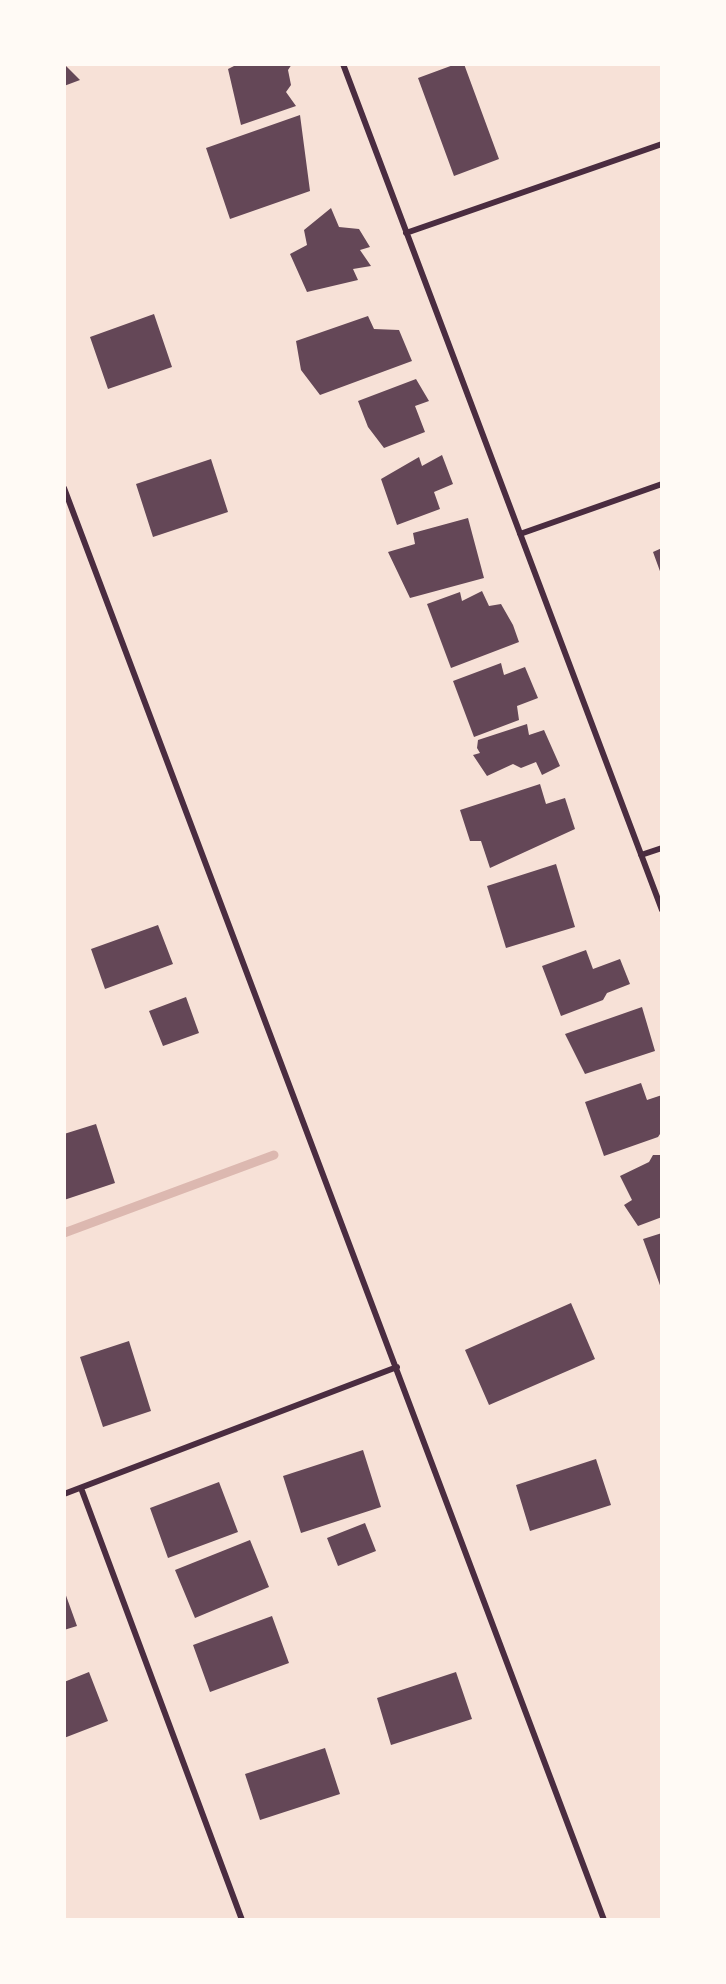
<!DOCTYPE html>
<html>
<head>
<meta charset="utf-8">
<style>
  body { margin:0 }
  #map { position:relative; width:726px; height:1984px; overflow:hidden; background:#f7e1d7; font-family:"Alegreya Sans",sans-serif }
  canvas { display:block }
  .frame { position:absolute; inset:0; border:66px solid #fffaf5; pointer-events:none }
</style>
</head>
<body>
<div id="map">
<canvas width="726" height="1984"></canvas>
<div class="frame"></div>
</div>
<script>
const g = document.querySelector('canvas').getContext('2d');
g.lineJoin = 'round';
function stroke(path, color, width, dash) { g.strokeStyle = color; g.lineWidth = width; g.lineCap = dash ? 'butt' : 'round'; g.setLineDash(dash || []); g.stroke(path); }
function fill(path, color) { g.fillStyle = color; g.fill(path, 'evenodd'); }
stroke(new Path2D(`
  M 64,1233 L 274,1155`), '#dcb8b0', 9);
fill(new Path2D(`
  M 64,64 L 80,80 L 64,86 Z
  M 238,64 L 292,64 L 288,70 L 291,85 L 286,92 L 296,106 L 241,125 L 228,69 Z
  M 456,64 L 464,64 L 499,159 L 454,176 L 418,78 Z
  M 300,115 L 310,191 L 230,219 L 206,148 Z
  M 331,208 L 339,227 L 359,229 L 370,247 L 360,250 L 371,266 L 353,269 L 358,280 L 307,292 L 290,254 L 307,245 L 304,230 Z
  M 154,314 L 172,367 L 108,389 L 90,337 Z
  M 368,316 L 374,329 L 399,330 L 412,361 L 320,395 L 301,370 L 296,341 Z
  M 416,379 L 429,401 L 415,406 L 425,432 L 384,448 L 368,427 L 358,401 Z
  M 442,455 L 453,484 L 434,492 L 440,509 L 397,525 L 381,479 L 419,457 L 422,466 Z
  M 211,459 L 228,512 L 153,537 L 136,484 Z
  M 468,518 L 484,578 L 410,598 L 388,552 L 415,544 L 413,533 Z
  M 662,548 L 662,574 L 661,574 L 653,552 Z
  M 482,591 L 489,606 L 501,604 L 513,625 L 519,642 L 451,668 L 427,604 L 460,592 L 462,601 Z
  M 501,663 L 504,675 L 525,667 L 538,698 L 517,706 L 519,720 L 474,737 L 453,681 Z
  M 527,724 L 529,735 L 544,730 L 560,766 L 542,775 L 536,762 L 521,768 L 513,764 L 487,776 L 473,755 L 480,753 L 477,748 L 478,740 Z
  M 540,784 L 546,804 L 565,798 L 575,829 L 490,868 L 481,841 L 470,841 L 460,810 Z
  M 556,864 L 575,927 L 506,948 L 487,886 Z
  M 158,925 L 173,964 L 105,989 L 91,949 Z
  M 586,950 L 593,969 L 620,959 L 630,984 L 607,993 L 603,1000 L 561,1016 L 542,966 Z
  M 186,997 L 199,1033 L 163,1046 L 149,1011 Z
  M 642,1007 L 655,1051 L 585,1074 L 565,1034 Z
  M 641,1083 L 647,1100 L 662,1095 L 662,1131 L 658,1137 L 604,1156 L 585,1102 Z
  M 96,1124 L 115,1183 L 64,1200 L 64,1134 Z
  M 653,1155 L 662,1155 L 662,1217 L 638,1226 L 624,1205 L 632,1200 L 620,1176 L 649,1162 Z
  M 662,1233 L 662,1288 L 661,1288 L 643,1239 Z
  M 571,1303 L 595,1359 L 489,1405 L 465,1350 Z
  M 129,1341 L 151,1411 L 103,1427 L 80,1357 Z
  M 363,1450 L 381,1507 L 301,1533 L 283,1476 Z
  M 596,1459 L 611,1505 L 530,1531 L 516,1485 Z
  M 219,1482 L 238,1532 L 168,1558 L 150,1508 Z
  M 365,1523 L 376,1551 L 338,1566 L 327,1538 Z
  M 250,1540 L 269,1587 L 195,1618 L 175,1570 Z
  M 64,1590 L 77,1626 L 64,1630 Z
  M 272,1616 L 289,1663 L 210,1692 L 193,1645 Z
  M 89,1672 L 108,1721 L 64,1738 L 64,1682 Z
  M 456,1672 L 472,1719 L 391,1745 L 377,1698 Z
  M 325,1748 L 340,1794 L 260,1820 L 245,1774 Z`), '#644757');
stroke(new Path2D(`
  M 343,64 L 662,910
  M 406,233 L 662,144
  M 64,488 L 604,1920
  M 520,534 L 662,484
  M 641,855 L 662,848
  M 81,1488 L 242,1920
  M 64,1494 L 397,1367`), '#4a2c40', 6);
</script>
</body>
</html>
